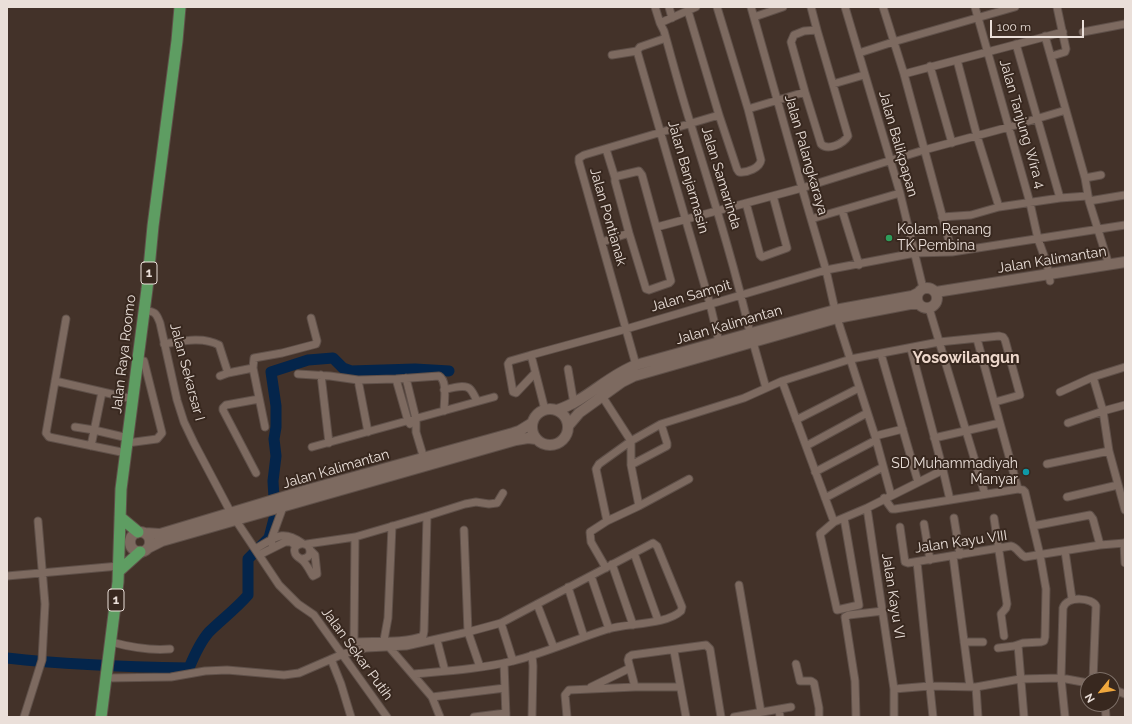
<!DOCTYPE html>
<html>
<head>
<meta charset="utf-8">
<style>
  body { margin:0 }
  #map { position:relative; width:1132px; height:724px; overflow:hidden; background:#433229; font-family:Raleway,sans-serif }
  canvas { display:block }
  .frame { position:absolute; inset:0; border:8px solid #eadfd9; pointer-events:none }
  .north { position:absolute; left:1080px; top:672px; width:40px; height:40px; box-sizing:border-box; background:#38281f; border:1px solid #7f7169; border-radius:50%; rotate:240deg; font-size:11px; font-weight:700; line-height:16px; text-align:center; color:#eadfd9 }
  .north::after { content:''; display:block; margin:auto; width:14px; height:18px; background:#efa73d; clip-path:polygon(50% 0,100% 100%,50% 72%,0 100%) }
  .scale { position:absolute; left:990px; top:20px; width:94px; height:18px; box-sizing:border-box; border:2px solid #eadfd9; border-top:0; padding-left:5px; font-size:12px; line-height:14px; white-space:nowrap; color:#eadfd9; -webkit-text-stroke:3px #38281f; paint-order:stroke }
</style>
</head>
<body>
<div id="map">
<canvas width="1132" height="724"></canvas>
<div class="frame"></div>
<div class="north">N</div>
<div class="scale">100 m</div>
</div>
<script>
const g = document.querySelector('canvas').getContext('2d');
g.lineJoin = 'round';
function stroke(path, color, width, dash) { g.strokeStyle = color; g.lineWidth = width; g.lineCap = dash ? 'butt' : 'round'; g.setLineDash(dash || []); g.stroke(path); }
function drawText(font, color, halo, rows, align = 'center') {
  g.font = font + ' Raleway,sans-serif'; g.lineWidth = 4; g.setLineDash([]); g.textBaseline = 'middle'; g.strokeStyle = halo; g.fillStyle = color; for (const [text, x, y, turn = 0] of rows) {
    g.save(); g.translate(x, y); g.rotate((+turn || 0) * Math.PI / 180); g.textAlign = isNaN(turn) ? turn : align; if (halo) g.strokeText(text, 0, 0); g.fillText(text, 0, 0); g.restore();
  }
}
stroke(new Path2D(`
  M 7,658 C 68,665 128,667 189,668 C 194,656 200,642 209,632 C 222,619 236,609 248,595 L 248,559 L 269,538 L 275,515 L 273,481 L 276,456 L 274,439 L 276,427 L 276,406 L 271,372 L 308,360 L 333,358 L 343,368 L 351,371 L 415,369 L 449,371`), '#04254b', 11);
const minor = new Path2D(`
  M 655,7 L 660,23
  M 669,7 L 672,18
  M 696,7 L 660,23 L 664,31 C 673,63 681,94 691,125 C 712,194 734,263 750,333
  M 751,7 L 802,188 L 826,270 L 835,310
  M 811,7 L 817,30
  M 845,7 L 900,193 L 923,288
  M 883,7 L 904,74 L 952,252
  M 975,7 L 1030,203 L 1038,239 L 1047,264 L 1050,281
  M 688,11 L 719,115 L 737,169 L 739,172 C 747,173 760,168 761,160 L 748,109 L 717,7
  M 754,17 L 783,7
  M 817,30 L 848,136 C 843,144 828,151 821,144 L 805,92 L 791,42 L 794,35 L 804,31 Z
  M 1083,32 L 1125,24
  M 1045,36 L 1085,178 L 1089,201 L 1109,265
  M 666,38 L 640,47 L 637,51 L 710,304 L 719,342
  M 1016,44 L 1060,198
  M 859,53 L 893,42 L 1015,7
  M 612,55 L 637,51
  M 1052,56 L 1065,52 L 1066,49 L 1057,7
  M 957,60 L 977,136 L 999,207
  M 930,66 L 952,143
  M 904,74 L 1063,32
  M 833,84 L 864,75
  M 748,109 L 805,92
  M 606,149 L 615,178
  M 639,171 L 642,175 L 671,281 L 669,283 L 649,290 L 646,289 L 629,233 L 615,181 L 615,178 L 618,176 Z
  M 1085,178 L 1101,175
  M 1089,201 L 1125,195
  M 746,203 L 760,255 L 762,257 L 787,248 L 773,196
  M 842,210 L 859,265
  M 942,217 L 971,215 L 999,207 L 1060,198 L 1087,196
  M 811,219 L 900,193
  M 657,227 L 802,188 L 924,150 L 1009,127 L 1066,110
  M 602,242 L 629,233
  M 929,308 L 985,494
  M 144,310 C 155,312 156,312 160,323 L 177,400 L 184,422 L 194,443 L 231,513 L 279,585 L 298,604 L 314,615 L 387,717
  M 837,318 L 875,436 L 891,495
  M 66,319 L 46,433 L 49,437 L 126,453
  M 977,339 L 1018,489
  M 753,342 L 766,388
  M 164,344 C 182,341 203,336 219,345 L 228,373
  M 911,349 L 943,470 L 950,500
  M 881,354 L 918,482
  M 531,355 L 510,361 L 508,364 L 513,392 L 516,393 L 535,373
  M 636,365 L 579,162 L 579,158 L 584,155 L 719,115
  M 253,368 L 265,427
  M 568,369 L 574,404
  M 298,374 L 330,376 L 358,380 L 396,379 L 439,376 C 448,381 444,401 444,411
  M 321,375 L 329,443
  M 220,376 L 228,373 L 253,368 L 254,358 L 282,353 L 316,344 L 317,341 L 311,318
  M 1093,377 L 1103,411 L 1109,451 L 1125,510
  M 406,378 L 416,419 L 416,432 L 425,462
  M 396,379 L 408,421 L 410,424
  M 358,380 L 368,432
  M 55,381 L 133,399
  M 782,381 L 834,522
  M 444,390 C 451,388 465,384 470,389 C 473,392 475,397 477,401
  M 1060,392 L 1093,377 L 1125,367
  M 602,396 L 631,441 L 631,465 L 639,506
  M 545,410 L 531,355 L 626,329 L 826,270 L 915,253 L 952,252 L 1125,225
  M 796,420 L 859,388
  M 1068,423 L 1103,411 L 1125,405
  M 75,427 L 94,430 L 128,438
  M 875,436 L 903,429
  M 934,438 L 1000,423
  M 127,443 L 157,439 L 162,433 L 144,361 L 138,360
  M 91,446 L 102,392
  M 806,446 L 867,413
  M 312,447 L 494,397
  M 1047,464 L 1109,451
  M 631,465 L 667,446 L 667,443 L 661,424
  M 815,472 L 876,440
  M 256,473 L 223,410 L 223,408 L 226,405 L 259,399
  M 1067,497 L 1118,485
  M 825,498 L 883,467
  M 884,498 L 892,509 L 895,509 L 1018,489 L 1023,490 L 1025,492 L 1040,555 L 1046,589 L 1045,637 L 1044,641 L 1041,642 L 1023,643 L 1014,646 L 998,648
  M 867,508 L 894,689 L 894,717
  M 844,518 L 859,605 L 837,610 L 820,534 L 834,522 L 867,508 L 943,470
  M 954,518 L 960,555
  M 994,518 L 1007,604 L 1006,608 L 1001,614 L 1004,636
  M 607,521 L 596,469 L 599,464 L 631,441 L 661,424 L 744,398 L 782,381 L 851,359 L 939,342 L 999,336 L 1003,337 L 1005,340 L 1020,395 L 995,402
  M 924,524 L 930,560
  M 1033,526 L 1090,515 L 1093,519 L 1100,545
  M 900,527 L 905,562 L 908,563 L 1011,546 C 1017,547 1019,554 1025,557 L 1100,545 L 1125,543
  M 464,530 L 468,632 L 480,667
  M 355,537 L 354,640 L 356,642 C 375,641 406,643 423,636 L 424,631 L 427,516
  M 1124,543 L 1125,563
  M 307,544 L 355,537 L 427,516 L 465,504 L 476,502 L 489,504 L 497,503 L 503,493
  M 273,548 L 271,540 L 283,507
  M 255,549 C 274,539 281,528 302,543
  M 1065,551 L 1072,599
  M 634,553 L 658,620
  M 259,555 L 285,542 L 291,542 L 296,546
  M 953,556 L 970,687
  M 302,559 C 309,558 312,554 309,547 C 304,541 292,544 295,553 C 296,557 299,557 302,560 C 306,563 310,571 313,576 L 317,574 L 315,555 L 310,550
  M 917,562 L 933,717
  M 612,564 L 633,625
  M 606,568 L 591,542 L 590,532 L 607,521 L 639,506 L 689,479
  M 7,576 L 119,566
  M 591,576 L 609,629
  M 739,585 L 761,712
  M 568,587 L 584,637
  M 537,604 L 554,648
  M 501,623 L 513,661
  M 384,640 L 388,618 L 392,526
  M 437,640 L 445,671
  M 111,642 C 130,647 150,651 170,649
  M 964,642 L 983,642
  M 1018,645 L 1024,717
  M 389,647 L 432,697 L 440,717
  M 674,651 L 686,717
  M 532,655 L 533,666 L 532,717
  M 331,659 L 341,684 L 351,717
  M 504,663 L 506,717
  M 796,664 L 800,681 L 811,681 L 814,683 L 819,708 L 819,717
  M 106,678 L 171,677 L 205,671 L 227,670 L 284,675 L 299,673 L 343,654 L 366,648 L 406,646 L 468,632 L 501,623 L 653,543 L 657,546 L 682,607 L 681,611 C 666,625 628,623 608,629 C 576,639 545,653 513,661 C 480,669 446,671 413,674
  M 591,687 L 630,668
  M 635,687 L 628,660 L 629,657 L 632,655 L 706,645 L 710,649 L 721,717
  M 976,687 L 978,717
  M 894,689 L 930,686 L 976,687 L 1020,679 L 1061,678 L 1088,683
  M 1112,689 L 1125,694
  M 432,697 L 505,688
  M 1105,704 L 1106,717
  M 779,709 L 780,717
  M 24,717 L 42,660 L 45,604 L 38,521
  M 474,717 L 506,713
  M 567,717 L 565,695 L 569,690 L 635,687 L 680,687
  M 734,717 L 791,707
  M 856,717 L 855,681 L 845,617 L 849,615 L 883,611
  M 1065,717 L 1061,678 L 1063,608 C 1067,595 1093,598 1096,606 L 1093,680`);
const secondary = new Path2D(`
  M917 298a10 10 0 1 1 20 0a10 10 0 1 1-20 0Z
  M 936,292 L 1125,262
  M532 427a18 18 0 1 1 36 0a18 18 0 1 1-36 0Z
  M 557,410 C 586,401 607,376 636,365 L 835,310 L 912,296 L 918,293
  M 568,426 L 579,413 L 622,382 L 634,376 L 837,318 L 910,304 L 919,304
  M130 542a10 10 0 1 1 20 0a10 10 0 1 1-20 0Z
  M 145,533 L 160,534 L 300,492 L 513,433 L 519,431 L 532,423
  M 148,548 L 162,541 L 516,440 L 528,438 L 536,439`);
const trunk = new Path2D(`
  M 120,517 L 138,532
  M 119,571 L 140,552
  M 101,717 L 118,582 L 121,489 L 147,289 L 153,226 L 177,41 L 180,7`);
stroke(minor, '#5f5049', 9);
stroke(secondary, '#5f5049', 12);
stroke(trunk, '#5f5049', 13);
stroke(minor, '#7d6a60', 7);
stroke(secondary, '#7d6a60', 10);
stroke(trunk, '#5e9d62', 11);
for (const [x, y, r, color] of [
  [889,238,4,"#2e9e5b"],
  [1026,472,4,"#0f9aa8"]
]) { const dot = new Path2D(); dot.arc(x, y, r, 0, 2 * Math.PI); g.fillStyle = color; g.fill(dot); stroke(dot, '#38281f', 1.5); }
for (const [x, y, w] of [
  [149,273,16],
  [116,600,16]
]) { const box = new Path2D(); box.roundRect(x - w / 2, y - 11, w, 22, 3); g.fillStyle = '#38281f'; g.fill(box); stroke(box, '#eadfd9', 1); }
drawText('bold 13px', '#eadfd9', null, [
  ["1",149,273],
  ["1",116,600]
]);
drawText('14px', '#eadfd9', '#38281f', [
  ["Jalan Tanjung Wira 4",1022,124,74],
  ["Jalan Balikpapan",898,144,74],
  ["Jalan Palangkaraya",806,155,74],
  ["Jalan Banjarmasin",688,177,74],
  ["Jalan Samarinda",721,178,73],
  ["Jalan Pontianak",608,217,74],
  ["Jalan Kalimantan",1052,260,-9],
  ["Jalan Sampit",691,296,-16],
  ["Jalan Kalimantan",729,325,-16],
  ["Jalan Raya Roomo",124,354,-83],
  ["Jalan Sekarsar I",187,372,75],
  ["Jalan Kalimantan",336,469,-16],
  ["Jalan Kayu VIII",961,542,-8],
  ["Jalan Kayu VI",893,596,81],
  ["Jalan Sekar Putih",357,654,54]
]);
drawText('14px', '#eadfd9', '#38281f', [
  ["Kolam Renang",897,230],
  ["TK Pembina",897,246],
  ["SD Muhammadiyah",1018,464,"right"],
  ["Manyar",1018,480,"right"]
], 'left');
drawText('bold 16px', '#eed8cc', '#38281f', [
  ["Yosowilangun",966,358]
]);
</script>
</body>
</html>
